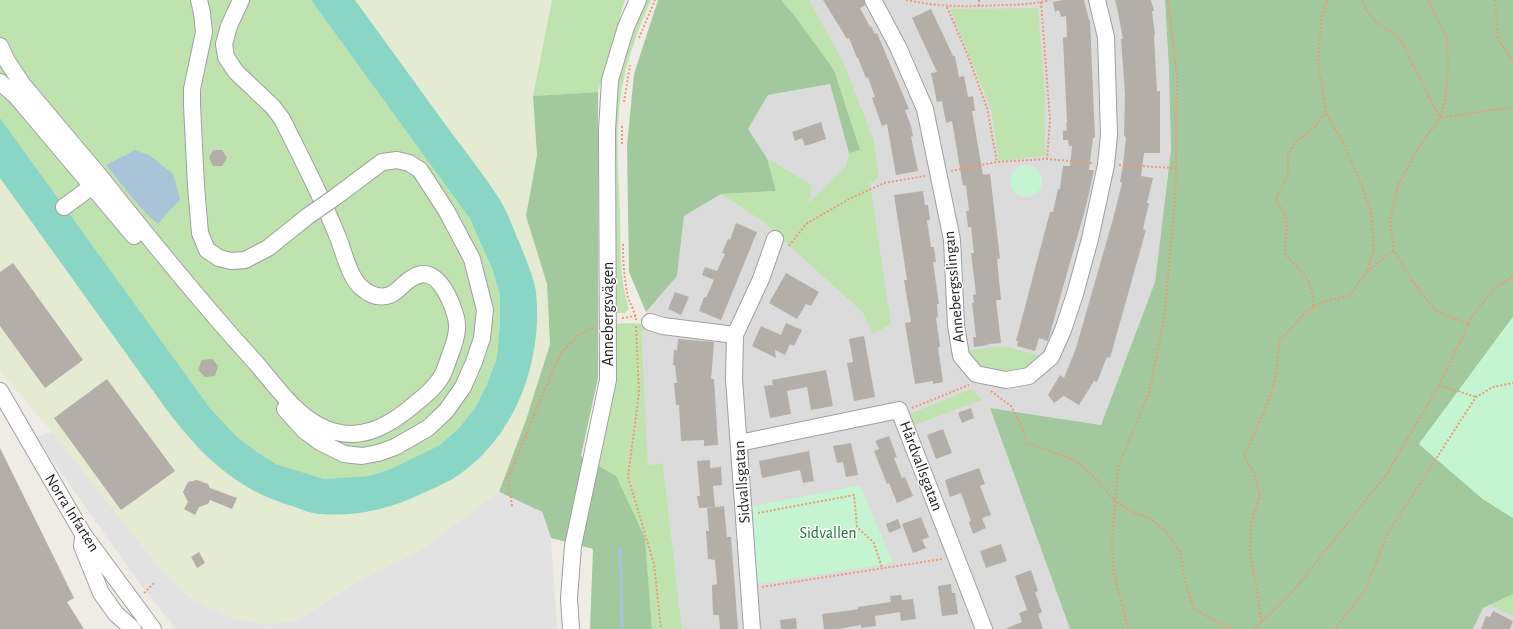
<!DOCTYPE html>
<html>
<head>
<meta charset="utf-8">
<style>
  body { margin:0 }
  canvas { display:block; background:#eeece4 }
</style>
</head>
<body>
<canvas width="1513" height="629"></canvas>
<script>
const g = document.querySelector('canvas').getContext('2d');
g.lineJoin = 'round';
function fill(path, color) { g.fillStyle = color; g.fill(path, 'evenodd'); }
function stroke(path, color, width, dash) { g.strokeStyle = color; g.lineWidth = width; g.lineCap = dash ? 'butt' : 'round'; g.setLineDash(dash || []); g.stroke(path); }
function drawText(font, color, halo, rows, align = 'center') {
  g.font = font + ' "Alegreya Sans",sans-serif'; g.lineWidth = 3; g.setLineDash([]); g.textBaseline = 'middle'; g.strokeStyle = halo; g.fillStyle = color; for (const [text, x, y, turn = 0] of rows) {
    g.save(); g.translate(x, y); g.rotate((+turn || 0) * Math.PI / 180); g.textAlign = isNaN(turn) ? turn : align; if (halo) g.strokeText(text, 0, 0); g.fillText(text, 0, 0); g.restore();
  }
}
fill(new Path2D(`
  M 781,0 L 1165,0 L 1169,71 L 1171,150 L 1155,282 L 1101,425 L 990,408 L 1070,629 L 682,629 L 663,463 L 648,466 L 642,334 L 646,312 L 677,276 L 684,216 L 721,194 L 763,222 L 863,313 L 873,333 L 891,324 L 806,216 L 812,185 L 767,158 L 748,129 L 768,95 L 830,84 L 849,153 L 834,70 L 795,16 Z
  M 1513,594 L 1513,629 L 1473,629 L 1483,608 Z`), '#dcdbdb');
fill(new Path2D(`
  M 0,0 L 552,0 L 533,96 L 537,155 L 526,216 L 547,284 L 550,344 L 526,420 L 499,492 L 418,552 L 357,582 L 298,620 L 269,625 L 231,618 L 189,597 L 161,570 L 52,432 L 0,371 Z`), '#e4ebd1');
fill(new Path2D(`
  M 0,0 L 311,0 L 470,219 L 493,271 L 500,295 L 500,323 L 497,357 L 487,384 L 475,408 L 459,428 L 440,445 L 392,469 L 369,476 L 324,479 L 276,464 L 257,452 L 236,436 L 209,407 L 194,388 L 0,118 Z
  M 552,0 L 625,0 L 598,92 L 533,96 Z
  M 645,0 L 651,0 C 639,27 629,54 623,83 C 614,124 619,174 620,216 C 621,247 619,279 629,309 L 625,313 L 615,313 L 613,126 L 617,83 L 632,29 Z
  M 781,0 L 809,0 L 843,62 L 873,138 L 879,177 L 870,183 L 891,324 L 873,334 L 863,313 L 763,222 L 721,194 L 776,191 L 767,158 L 812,185 L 809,203 L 846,166 L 849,153 L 860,150 L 834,70 L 795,16 Z
  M 1038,8 L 1045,96 L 1045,156 L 999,161 L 991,109 L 950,9 Z
  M 631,323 L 645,324 L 642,335 L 648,465 L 663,463 L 682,629 L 652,629 L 645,538 L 598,466 L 615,324 Z
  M 1002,346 L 1043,356 L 1032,365 L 1020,370 L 1000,374 L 982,369 L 964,351 Z
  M 971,389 L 982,400 L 912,426 L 907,415 Z
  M 1513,594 L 1513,616 L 1489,605 Z`), '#bfe3af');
fill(new Path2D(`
  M 658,0 L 781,0 L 795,16 L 834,70 L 860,150 L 849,153 L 830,84 L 768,95 L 748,129 L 767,158 L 776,191 L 721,194 L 684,216 L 677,276 L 646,312 L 629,272 L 627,146 L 634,74 Z
  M 1165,0 L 1513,0 L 1513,317 L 1419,444 L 1483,499 L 1513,518 L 1513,594 L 1483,608 L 1473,629 L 1070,629 L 990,408 L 1101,425 L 1155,282 L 1171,150 L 1169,71 Z
  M 598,92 L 598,378 L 581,456 L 616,476 L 645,538 L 652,629 L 590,629 L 593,549 L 551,538 L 542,512 L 499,492 L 526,420 L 550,344 L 547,284 L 526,216 L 537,155 L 533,96 Z`), '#a2c99d');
fill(new Path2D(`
  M1010 181a16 16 0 1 1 32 0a16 16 0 1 1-32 0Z
  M 1513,317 L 1513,518 L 1483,499 L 1419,444 Z
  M 860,485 L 893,563 L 760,584 L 756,583 L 749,507 Z`), '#c5f4d1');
fill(new Path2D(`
  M 311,0 L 355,0 C 384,40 413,80 442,120 C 461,146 482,172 500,200 C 509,215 515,233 522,249 C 527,262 534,278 536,292 C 543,359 517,434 460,474 C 449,482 434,488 421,494 C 390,509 355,517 321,514 C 312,514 303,510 295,507 C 236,490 202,456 166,409 L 0,178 L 0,118 L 209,407 L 236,436 L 257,452 L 276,464 L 324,479 L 369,476 L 391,469 L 440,445 L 459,428 L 475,408 L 487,384 L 497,357 L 500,323 L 500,295 L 493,271 L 470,219 Z`), '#89d6c6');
fill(new Path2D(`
  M 52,432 L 161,570 L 189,597 L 231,618 L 269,625 L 298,620 L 357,582 L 418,552 L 499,492 L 542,512 L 551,538 L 557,629 L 176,629 L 140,584 L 36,437 Z`), '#e2e2e2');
fill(new Path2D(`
  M 135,150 L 149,155 L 173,174 L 180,199 L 158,224 C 138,208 123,185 106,165 Z`), '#a9c4d7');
stroke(new Path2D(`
  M 620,549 L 622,629`), '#a9c4d7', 3.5);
fill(new Path2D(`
  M 823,0 L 864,0 L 865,5 L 860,8 L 870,27 L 871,26 L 875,34 L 877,33 L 909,109 L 905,110 L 911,126 L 913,136 L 911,137 L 918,171 L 896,175 L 887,124 L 882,126 L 872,98 L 875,97 L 868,77 L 866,78 L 858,58 L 857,58 L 849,38 L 847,39 Z
  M 1063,0 L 1084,0 L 1089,20 L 1090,20 L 1095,138 L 1093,138 L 1089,170 L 1094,170 L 1086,206 L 1049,337 L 1048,341 L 1039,338 L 1035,351 L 1017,346 L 1018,341 L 1016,341 L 1050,212 L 1053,212 L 1058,189 L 1060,189 L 1063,166 L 1070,166 L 1072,146 L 1069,146 L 1068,140 L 1063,140 L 1063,131 L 1067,130 L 1066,123 L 1067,123 L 1063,38 L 1067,37 L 1066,16 L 1061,17 L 1059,10 L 1055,12 L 1053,2 Z
  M 1115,0 L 1151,0 L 1154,11 L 1152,11 L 1155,35 L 1154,35 L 1157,91 L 1160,91 L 1160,153 L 1144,153 L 1141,176 L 1153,178 L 1147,203 L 1149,203 L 1143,229 L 1146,230 L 1110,358 L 1107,357 L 1097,382 L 1094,381 L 1079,405 L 1064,396 L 1054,403 L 1048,395 L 1060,375 L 1064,378 L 1076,348 L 1113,219 L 1122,183 L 1120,182 L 1123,165 L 1126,137 L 1124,136 L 1125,93 L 1121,39 L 1123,39 L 1118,12 Z
  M 931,9 L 953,56 L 955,56 L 959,77 L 964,76 L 968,97 L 973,96 L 975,111 L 972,111 L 983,175 L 990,174 L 1000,258 L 997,259 L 1001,300 L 996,300 L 1001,343 L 988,344 L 989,345 L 974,347 L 973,337 L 976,337 L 972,303 L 974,303 L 973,295 L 976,294 L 971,253 L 974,253 L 971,227 L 968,227 L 966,211 L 969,211 L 966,185 L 963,186 L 952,121 L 946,123 L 942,101 L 937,102 L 931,73 L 937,72 L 912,18 Z
  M 821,122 L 826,139 L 805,146 L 802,138 L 795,141 L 792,132 Z
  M 213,150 L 222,150 L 227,158 L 222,166 L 213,166 L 209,158 Z
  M 923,191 L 925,205 L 928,205 L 930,220 L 927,220 L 929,234 L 931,247 L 934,247 L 936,262 L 933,262 L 939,304 L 937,304 L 938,317 L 936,318 L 940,347 L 938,347 L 943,382 L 933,384 L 933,381 L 915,384 L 905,323 L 911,322 L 904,280 L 907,280 L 894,195 Z
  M 736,223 L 757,232 L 721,320 L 699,311 L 704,297 L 706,298 L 714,280 L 702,275 L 705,267 L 717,271 L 725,254 L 722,253 L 728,239 L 730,240 Z
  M 13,263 L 83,360 L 45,388 L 0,326 L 0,272 Z
  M 786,273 L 819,292 L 811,306 L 806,304 L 797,319 L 769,303 Z
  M 675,292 L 689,297 L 681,315 L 668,309 Z
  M 786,323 L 802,330 L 794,346 L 790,344 L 785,355 L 775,350 L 776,358 L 752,346 L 761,326 L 781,335 Z
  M 864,336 L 875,397 L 854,401 L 847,363 L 853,362 L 849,339 Z
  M 678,339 L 714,342 L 711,379 L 714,379 L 718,445 L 704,446 L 704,440 L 681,441 L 679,405 L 676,405 L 674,383 L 677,383 L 675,365 L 673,365 L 674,350 L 677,350 Z
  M 212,359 L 218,366 L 215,376 L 205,377 L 198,370 L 202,360 Z
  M 826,370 L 833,406 L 811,410 L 807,387 L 787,391 L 791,414 L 770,418 L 764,386 L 773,385 L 772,380 Z
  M 107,379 L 175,471 L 121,510 L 54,418 Z
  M 971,408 L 974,418 L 962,423 L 958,413 Z
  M 943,429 L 952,453 L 936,459 L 927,435 Z
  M 889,436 L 897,457 L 894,458 L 902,478 L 905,477 L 913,496 L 897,503 L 889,483 L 887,484 L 874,451 L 879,449 L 875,441 Z
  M 851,443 L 858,475 L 846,477 L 843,462 L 837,463 L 833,446 Z
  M 0,448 L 74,598 L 67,602 L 84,629 L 0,629 Z
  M 809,451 L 814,481 L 803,483 L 800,470 L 762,478 L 759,461 Z
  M 710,460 L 710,468 L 721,467 L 722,485 L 713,486 L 715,507 L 699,508 L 697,496 L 700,496 L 697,461 Z
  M 979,468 L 985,484 L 980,486 L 991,515 L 982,518 L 986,528 L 973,534 L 969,522 L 971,521 L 961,493 L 950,497 L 945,480 Z
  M 197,480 L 208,484 L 210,488 L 237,498 L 232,509 L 210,500 L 208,504 L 199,507 L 195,515 L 184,509 L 188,502 L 183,492 L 188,482 Z
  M 724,506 L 727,537 L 731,537 L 738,629 L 720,629 L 719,615 L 713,615 L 712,585 L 717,584 L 715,560 L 708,559 L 706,531 L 709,531 L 707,508 Z
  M 921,517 L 929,537 L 922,540 L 926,548 L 913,553 L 902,524 Z
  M 898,519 L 901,528 L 889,533 L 886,524 Z
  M 1001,544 L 1007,561 L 986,568 L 980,551 Z
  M 199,552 L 205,563 L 197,568 L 191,557 Z
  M 1031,570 L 1038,591 L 1035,592 L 1042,612 L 1038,614 L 1043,629 L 1005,629 L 1022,622 L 1019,613 L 1027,610 L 1015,576 Z
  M 951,584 L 952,593 L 955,593 L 958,614 L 942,616 L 938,586 Z
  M 901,595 L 902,600 L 913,599 L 916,619 L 901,621 L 900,612 L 875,616 L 876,626 L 861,628 L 861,625 L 838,629 L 824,629 L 822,614 L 853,610 L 858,609 L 858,607 L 891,602 L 890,596 Z
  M 1493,611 L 1513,621 L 1510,629 L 1481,629 L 1486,616 L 1490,617 Z
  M 796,618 L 797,629 L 781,629 L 780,620 Z`), '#b3aea7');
const minor = new Path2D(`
  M 199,0 L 202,13 L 204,32 L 192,89 L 192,105 L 196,186 L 200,233 L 207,250 L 219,258 L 231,261 L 245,260 L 268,248 L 308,216
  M 873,0 L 898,47 L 925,109 L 952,240 L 956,325 L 961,356 L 976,374 L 1006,380 L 1029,376 L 1051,357 L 1063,330 L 1075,294 L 1090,239 L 1106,165 L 1109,135 L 1106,37 L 1097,0
  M 0,46 L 7,61 L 23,85 L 102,179
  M 0,82 L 16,96 L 134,236
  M 64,207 L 102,179 C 152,242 202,304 256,363 C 275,385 293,412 320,426 C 357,445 388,427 416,403 C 425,396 434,388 440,379 C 445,372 447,363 450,355 C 455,342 460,328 455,314 C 450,298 436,264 414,277 C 405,281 399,291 390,295 C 379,299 370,295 362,288 C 349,278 344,251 337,235 C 321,195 301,157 282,119 L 273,107 L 236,72 L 226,57 L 224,44 L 229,26 L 241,0
  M 650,322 L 663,326 L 735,335
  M 0,391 L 83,534 L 153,629
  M 285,409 L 305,431 L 320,442 L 344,454 L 362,456 L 378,453 L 395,447 L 428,428 L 446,411 L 463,387 L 474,362 L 482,338 L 485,310 L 472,259 L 446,210 L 420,170 L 409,163 L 397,160 L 382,162 L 334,198
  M 739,443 L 899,410 L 984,629
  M 83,538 L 82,546 L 101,593 L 116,614 L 133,629
  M 571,629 L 569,598 L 573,546 L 608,380 L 607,130 L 610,80 L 626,27 L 638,0
  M 752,629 L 734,379 L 735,335 L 761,279 L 775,239`);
stroke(minor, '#9f9f9f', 18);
stroke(new Path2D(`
  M 906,0 C 938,7 969,7 1001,5 C 1018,5 1034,4 1050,0
  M 979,0 L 979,7
  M 1362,0 L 1366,10 L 1377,23 L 1399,37 L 1440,118
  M 1428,0 L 1447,38 L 1448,70 L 1445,101 L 1440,118
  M 1495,0 L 1498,40 L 1513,61
  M 1041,2 L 1050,120 L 1047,159
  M 947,7 L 968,56 L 987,108 L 997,162
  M 639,38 L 655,0
  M 624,102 L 630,65
  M 622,144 L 622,126
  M 1119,165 L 1176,168
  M 951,171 L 997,162 L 1047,159 L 1093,163
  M 623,244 C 623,260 624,276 627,292 C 628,302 635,310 636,320
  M 789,246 L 806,224 L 849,199 L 884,183 L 925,176
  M 1367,272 L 1394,250
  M 1313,306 C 1312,287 1311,282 1298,268 C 1295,264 1290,260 1287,256 C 1282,246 1287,236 1287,226 C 1287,213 1279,209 1276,198 L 1288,174 L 1288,155 L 1295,142 L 1313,129 L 1326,112
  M 622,318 L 636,316
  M 1468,324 L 1436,311 L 1413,282 L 1394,250 L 1390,220 L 1398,186 L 1418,148 L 1440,118 L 1513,107
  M 636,326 L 639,393 L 628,477 L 654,564 L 661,629
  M 1439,385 L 1476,397
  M 991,391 L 1011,406 L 1022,427 L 1027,443 L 1077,461 L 1097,480 L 1115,501 L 1131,511 L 1149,518 L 1166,531 L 1180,552 L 1185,580 L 1194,609 L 1230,629
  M 912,408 L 969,385
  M 512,506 L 508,478 L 549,380 L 561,353 L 579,335 L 594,327
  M 758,513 L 854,495 L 857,527 L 874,543 L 882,568
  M 762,587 L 942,559
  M 144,593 L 155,582
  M 1261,622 L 1257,590 L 1250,553 L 1251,524 L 1260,495 L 1255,475 L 1244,456 L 1269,400 L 1276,376 L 1279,342 L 1306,312 L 1313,307 L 1325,301 L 1349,296 L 1366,273 L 1374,248 L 1371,211 L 1356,172 L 1344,145 L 1326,112 L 1318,61 L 1321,21 L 1327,0
  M 1128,629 L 1113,569 L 1112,537 L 1118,468 L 1149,392 L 1164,320 L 1175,201 L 1176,168 L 1177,77 L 1168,0
  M 1254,629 L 1293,591 L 1387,474 L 1439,385 L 1473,315 L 1493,290 L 1513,276
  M 1335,629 L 1365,590 L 1388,533 L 1476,397 L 1493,387 L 1513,383`), '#ed9876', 2, [2, 2]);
stroke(minor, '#fff', 16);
const minorBridge = new Path2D(`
  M 308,216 L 334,198`);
stroke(minorBridge, '#9f9f9f', 18, []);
stroke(minorBridge, '#fff', 16);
drawText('16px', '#1e1e1e', '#fff', [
  ["Annebergsslingan",954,287,-95],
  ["Annebergsvägen",608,314,-90],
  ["Hårdvallsgatan",921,466,69],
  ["Sidvallsgatan",742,482,-94],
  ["Norra Infarten",72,513,58]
]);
drawText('16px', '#15722e', '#fff', [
  ["Sidvallen",828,533]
]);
</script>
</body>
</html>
